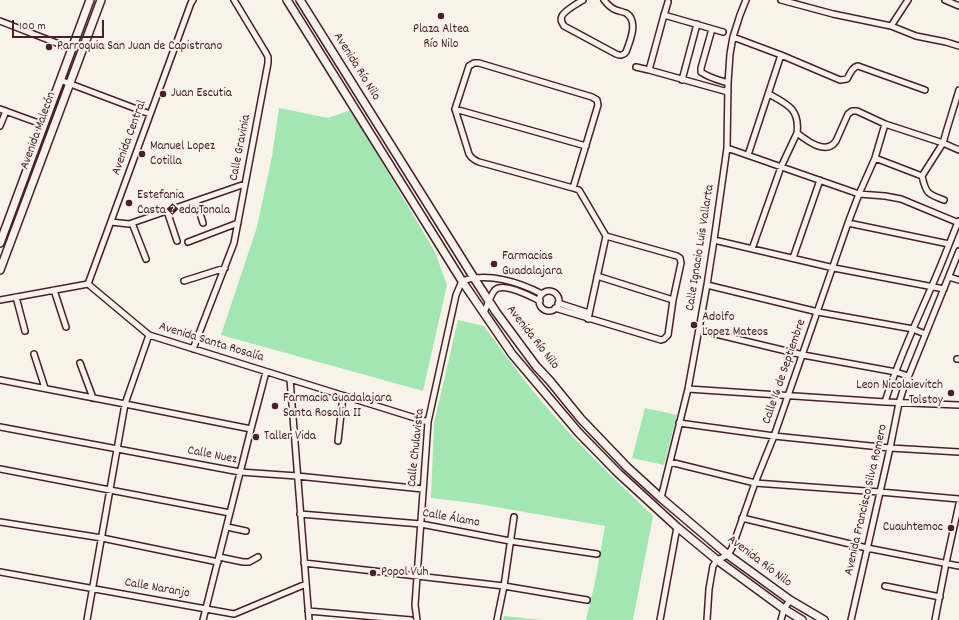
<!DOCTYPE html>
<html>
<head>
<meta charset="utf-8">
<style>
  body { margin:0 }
  #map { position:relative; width:959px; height:620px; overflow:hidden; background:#f7f3e8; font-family:Dekko,sans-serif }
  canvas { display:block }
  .scale { position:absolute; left:12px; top:20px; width:92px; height:18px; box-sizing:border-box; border:2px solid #4a1f2b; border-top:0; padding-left:5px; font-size:12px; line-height:14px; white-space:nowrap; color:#4a1f2b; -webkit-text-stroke:3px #f7f3e8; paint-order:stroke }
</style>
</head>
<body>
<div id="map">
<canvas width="959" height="620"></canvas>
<div class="scale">100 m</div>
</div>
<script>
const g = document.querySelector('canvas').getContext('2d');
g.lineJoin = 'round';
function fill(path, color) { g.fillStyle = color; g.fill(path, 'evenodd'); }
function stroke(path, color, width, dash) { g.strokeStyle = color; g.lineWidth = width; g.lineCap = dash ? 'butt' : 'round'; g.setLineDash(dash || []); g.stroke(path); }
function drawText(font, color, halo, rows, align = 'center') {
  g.font = font + ' Dekko,sans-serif'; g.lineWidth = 4; g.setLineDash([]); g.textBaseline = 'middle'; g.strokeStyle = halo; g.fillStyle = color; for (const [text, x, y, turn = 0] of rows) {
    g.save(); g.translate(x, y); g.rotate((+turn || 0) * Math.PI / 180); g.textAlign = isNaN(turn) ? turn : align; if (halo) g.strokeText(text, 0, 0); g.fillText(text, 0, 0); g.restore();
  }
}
fill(new Path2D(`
  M 279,108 L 328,118 L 351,110 L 435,252 L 447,285 L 423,391 L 221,335 L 257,227 L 272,156 Z
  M 458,320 L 484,326 C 509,361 535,395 564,427 C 592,458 623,487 653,516 L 633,620 L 586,620 L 595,582 L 605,526 L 513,510 L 473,503 L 431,498 L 434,423 Z
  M 645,408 L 677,415 L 664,465 L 632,458 Z
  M 504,616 L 541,620 L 503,620 Z`), '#a2e7b3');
const street = new Path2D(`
  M 583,0 C 578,3 564,11 562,16 C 560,20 562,23 564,26 L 616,54 C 620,56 624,55 626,52 C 630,41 639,21 626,13 C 623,12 619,11 616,10 C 611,8 607,4 604,0
  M 781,0 L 833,14 L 891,26 L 916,36 L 946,42 L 959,46
  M 945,0 L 959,6
  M 668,2 L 664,15 L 723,32
  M 0,21 L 72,49
  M 891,26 L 908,0
  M 712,29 L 701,68 L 701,72 C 709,78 719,80 728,83
  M 733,37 L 781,55 L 840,80 L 847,79 C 850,74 852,67 858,66 L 925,90
  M 636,67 L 649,70 L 664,15
  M 649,70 L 728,92
  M 60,80 L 150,114
  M 682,80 L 697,24
  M 0,109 L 44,125
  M 455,109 L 586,146
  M 0,126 L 6,111
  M 797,133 C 806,140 826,156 836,141 L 848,114 L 852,111 L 857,111 L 885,124 L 943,143 L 959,150
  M 727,148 L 859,194 L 885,196 L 901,199 L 959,223
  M 748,155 L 781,55
  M 875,158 L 922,176
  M 573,188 L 598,105 L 597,100 L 592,97 L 479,63 L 474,63 L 469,66 L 455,109 L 469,154 C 471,158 474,160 479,162 L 573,188 L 579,190 L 606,236 L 588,319
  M 944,200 C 928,194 926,194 922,176 L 943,143 L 947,129 L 959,90
  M 196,201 L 203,223
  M 167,211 L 177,241
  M 111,222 L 129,224 L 245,184
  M 132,223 L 146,259
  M 848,223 L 949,244
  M 714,240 L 834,268 L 944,289
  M 188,242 L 238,223
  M 752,249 L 781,167 L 797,133 C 800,109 787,104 769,94
  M 793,258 L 820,180
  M 597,276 L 673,300
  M 949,277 L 959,280
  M 184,281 L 225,268
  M 88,284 L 191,3 L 193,0
  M 707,285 L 818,312 L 913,329 L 925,334
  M 54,290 L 66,327
  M539 301a10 10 0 1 1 20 0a10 10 0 1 1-20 0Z
  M 16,297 L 25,331
  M 0,300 L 88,284 L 149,335 L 428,422
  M 558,303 L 589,313
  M 555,308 L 661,340 L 664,339 L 668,335 L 673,300 L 681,263 L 680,258 L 677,256 L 606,236
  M 484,313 C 486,308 491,294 495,290 C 504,282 530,296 540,301
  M 699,330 L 803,355 L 896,372 L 908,376
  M 193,349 L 234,243 L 268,63 L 268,57 L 266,53 L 234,0
  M 34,354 L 45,388
  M 957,359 L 959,359
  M 80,363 L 93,398
  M 290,379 L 309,620
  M 0,380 L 125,404 L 251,429
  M 688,389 L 885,402 L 959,405
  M 885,402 C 897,363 915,325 931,288 C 941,266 949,244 958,222 L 959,221
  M 679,423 L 774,436 L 890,448 L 959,452
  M 0,427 L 240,472 L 297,476 L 423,489
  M 338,441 L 343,396
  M 670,462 L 755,483 L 880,492 L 959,499
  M 0,469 L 230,513
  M 661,498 L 688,389 L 707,285 L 714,240 L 727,148 L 728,83 L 730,54 L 733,37 L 740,15 L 746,0
  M 300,514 L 421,524 L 510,541 L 597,554
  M 742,518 L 867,548 L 959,566
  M 0,522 L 102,538 L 218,562
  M 227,527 L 246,531
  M 219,557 L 243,562 L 249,562 L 258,557
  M 304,563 L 504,586 L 587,600
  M 0,572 L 234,614 L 306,584
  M 885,586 L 940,597
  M 308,611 L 411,620
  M 87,620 L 125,404 L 149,335
  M 203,620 L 251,429 L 266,372
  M 417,620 L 415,605 L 428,422 L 456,295 L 462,281 C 488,272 519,282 542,294
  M 497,620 L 504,586 L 514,517
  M 660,620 L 677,527
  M 707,620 L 709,589 L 713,566 L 717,560 L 728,555 L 732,548 L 755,483 L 774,436 L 848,223 L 859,194 L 875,158 L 885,124
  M 781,620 L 784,609 L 790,600
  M 851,620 L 890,448 L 899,403 L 903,390 L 959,251
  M 935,620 L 946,563 L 959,504`);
const secondary = new Path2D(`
  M 287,0 L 462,281 L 512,354 L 578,432 L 618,473 L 677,527 L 717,560 L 784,609 L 802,620
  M 300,0 L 474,278 L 496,312 L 536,366 L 550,381 L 581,419 L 627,467 L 661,498 L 728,555 L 790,600 L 824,620
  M 0,243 L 90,0
  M 0,270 L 101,0`);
stroke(street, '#4a1f2b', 8);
stroke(secondary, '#4a1f2b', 10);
stroke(street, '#f7f3e8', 5);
stroke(secondary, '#f7f3e8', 7);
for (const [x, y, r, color] of [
  [441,16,4,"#4a1f2b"],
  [49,47,4,"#4a1f2b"],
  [163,94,4,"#4a1f2b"],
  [142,154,4,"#4a1f2b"],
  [129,203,4,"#4a1f2b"],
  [494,264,4,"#4a1f2b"],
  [694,325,4,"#4a1f2b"],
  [951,393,4,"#4a1f2b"],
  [275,406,4,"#4a1f2b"],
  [256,437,4,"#4a1f2b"],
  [951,528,4,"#4a1f2b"],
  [373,573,4,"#4a1f2b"]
]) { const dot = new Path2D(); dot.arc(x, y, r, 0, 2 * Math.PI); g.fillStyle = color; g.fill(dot); stroke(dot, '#f7f3e8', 1.5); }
drawText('13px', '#4a1f2b', '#f7f3e8', [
  ["Plaza Altea",441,30,"center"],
  ["Río Nilo",441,45,"center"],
  ["Parroquia San Juan de Capistrano",57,47],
  ["Juan Escutia",171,94],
  ["Manuel Lopez",150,147],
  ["Cotilla",150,162],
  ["Estefania",137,196],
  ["Casta�eda;Tonala",137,211],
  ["Farmacias",502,257],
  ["Guadalajara",502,272],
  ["Adolfo",702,318],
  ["Lopez Mateos",702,333],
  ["Leon Nicolaievitch",943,386,"right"],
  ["Tolstoy",943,401,"right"],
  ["Farmacia Guadalajara",283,399],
  ["Santa Rosalia II",283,414],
  ["Taller Vida",264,437],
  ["Cuauhtemoc",943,528,"right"],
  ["Popol Vuh",381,573]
], 'left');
drawText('13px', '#4a1f2b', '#f7f3e8', [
  ["Avenida Río Nilo",356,67,58],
  ["Avenida Malecón",39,131,-70],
  ["Avenida Central",130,138,-70],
  ["Calle Gravinia",241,148,-79],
  ["Calle Ignacio Luis Vallarta",701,248,-81],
  ["Avenida Río Nilo",532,338,52],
  ["Avenida Santa Rosalía",211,343,17],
  ["Calle 16 de Septiembre",785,372,-71],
  ["Calle Chulavista",417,448,-84],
  ["Calle Nuez",212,456,11],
  ["Avenida Francisco Silva Romero",867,500,-77],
  ["Calle Álamo",451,519,10],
  ["Avenida Río Nilo",759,562,37],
  ["Calle Naranjo",157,589,10]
]);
</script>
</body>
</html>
